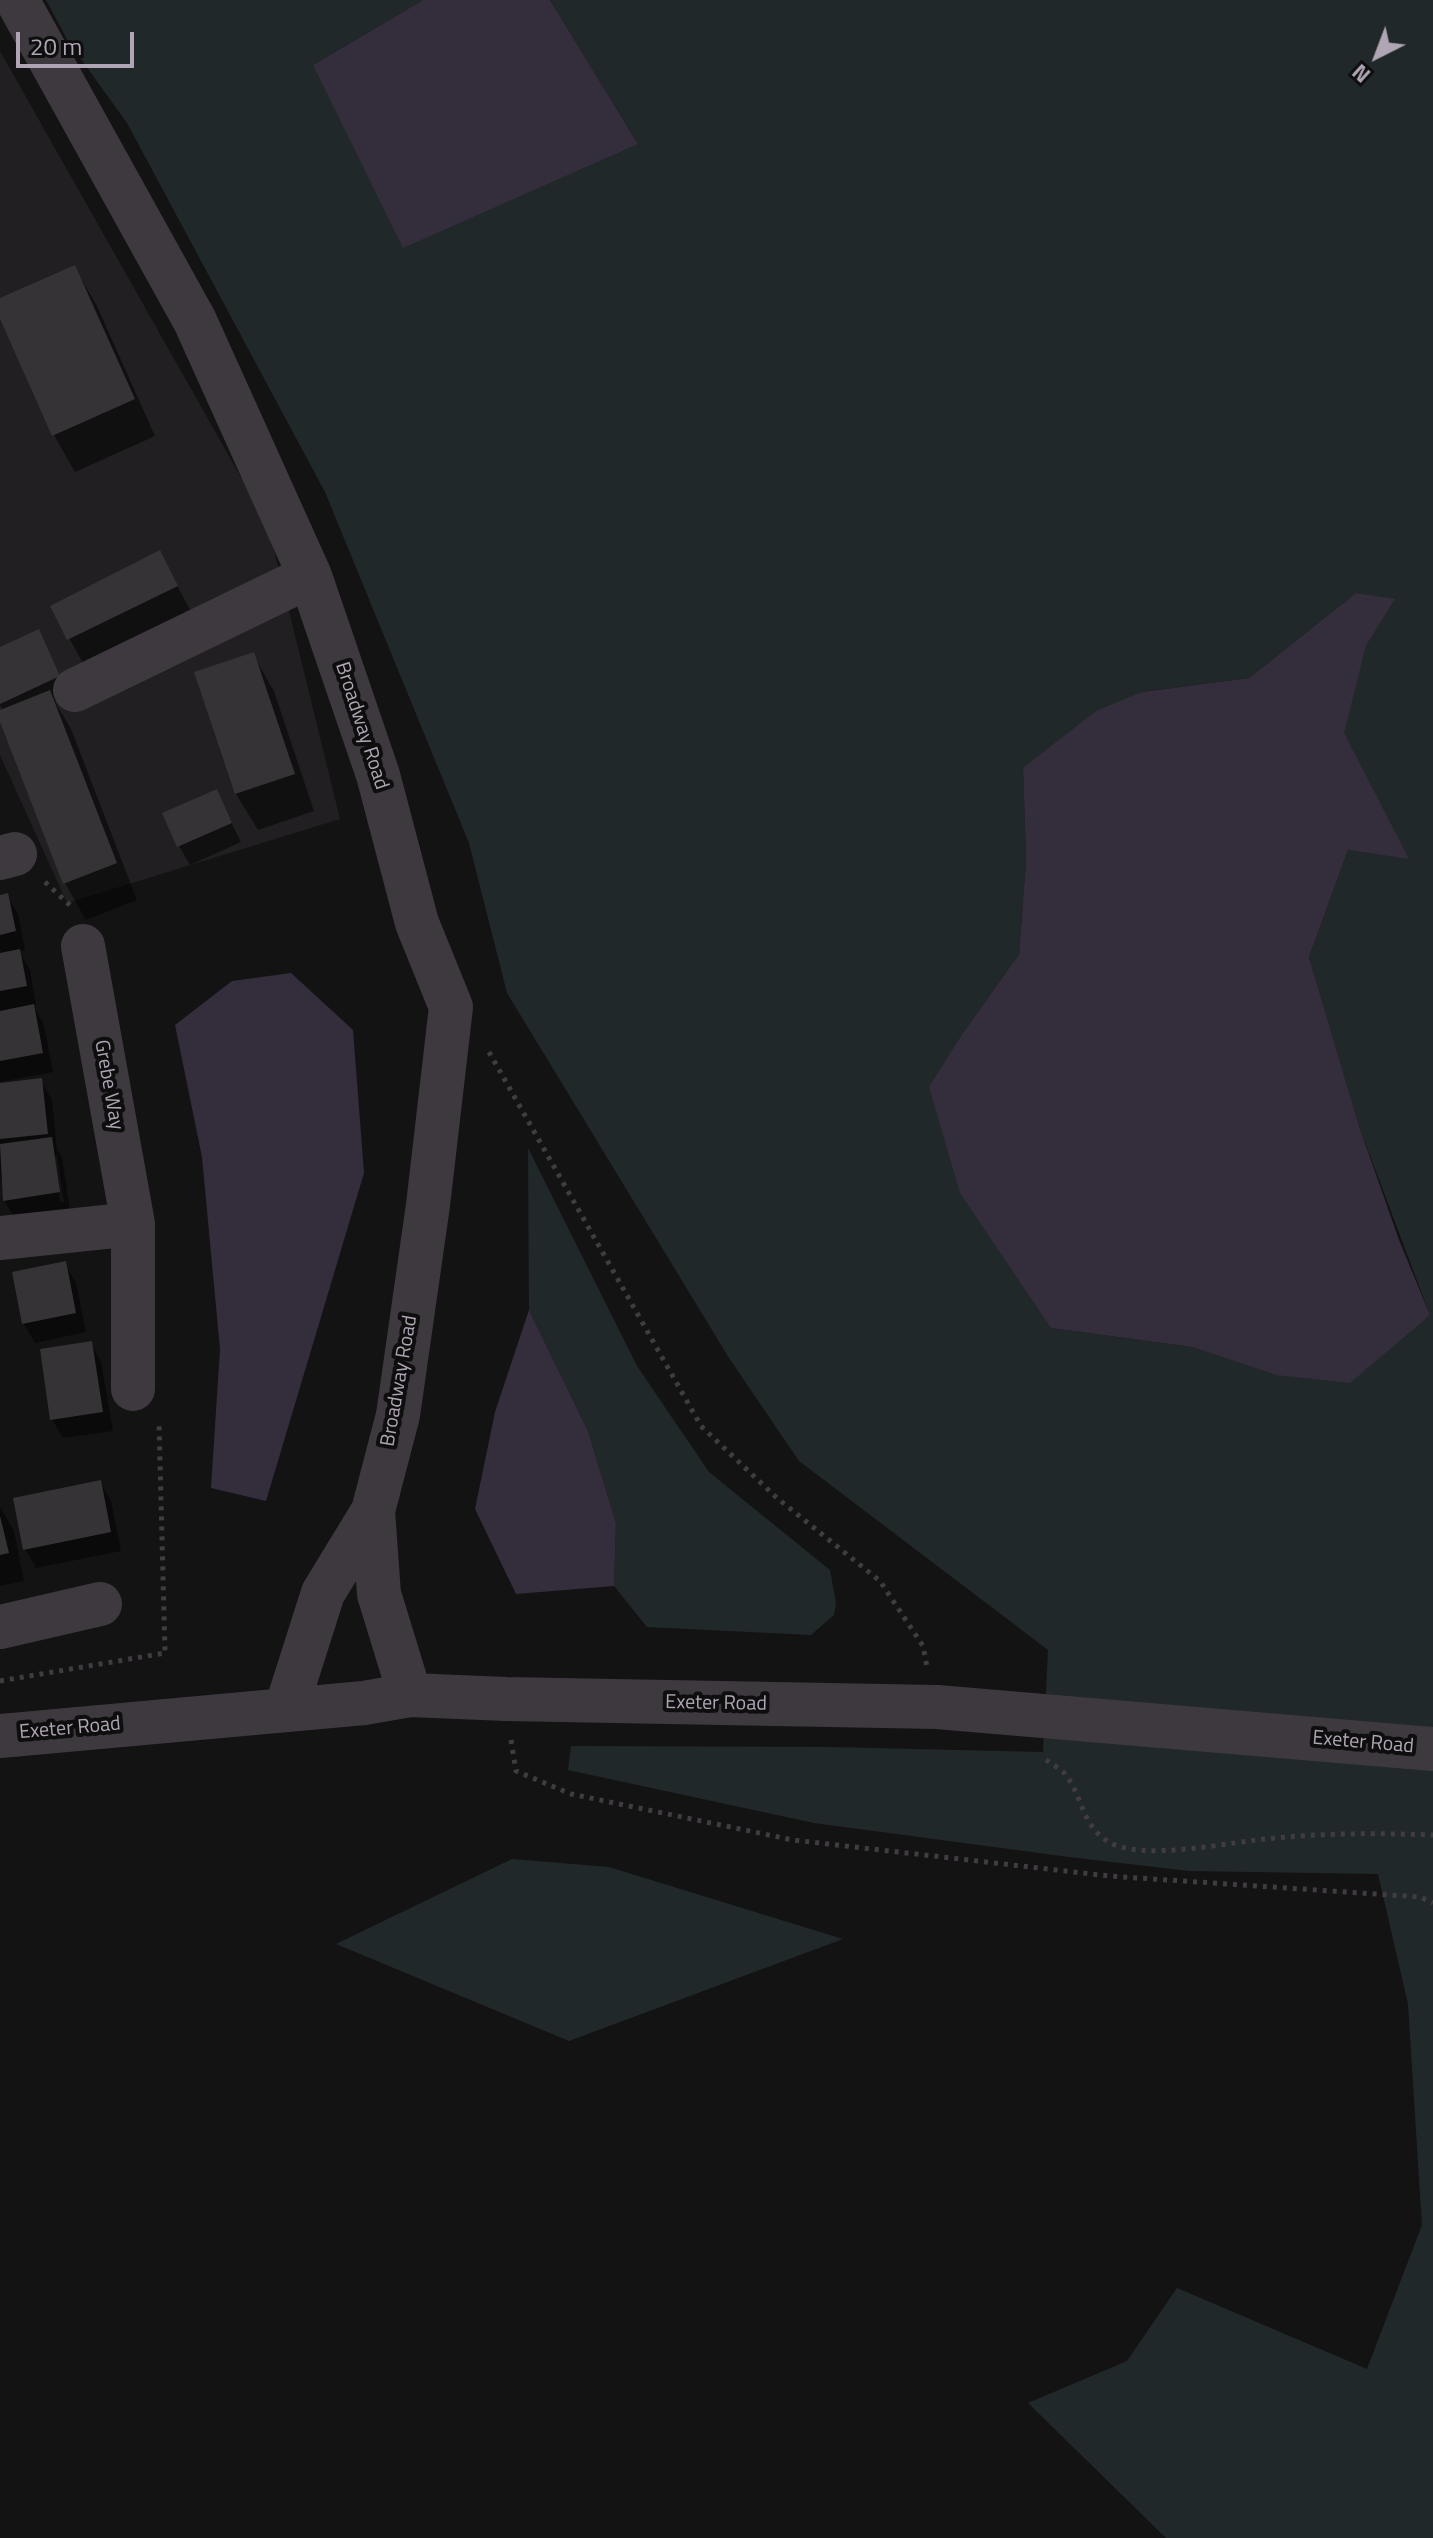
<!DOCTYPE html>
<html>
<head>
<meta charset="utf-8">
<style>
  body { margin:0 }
  #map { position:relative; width:1433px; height:2538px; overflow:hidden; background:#141314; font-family:"Titillium Web",sans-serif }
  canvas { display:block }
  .north { position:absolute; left:1337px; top:16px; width:80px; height:80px; -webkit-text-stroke:6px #0f0e0f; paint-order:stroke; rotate:222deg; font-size:22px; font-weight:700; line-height:32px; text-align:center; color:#b0a5b4 }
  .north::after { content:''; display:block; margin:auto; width:28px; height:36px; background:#b0a5b4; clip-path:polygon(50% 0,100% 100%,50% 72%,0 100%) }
  .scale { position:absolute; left:16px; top:32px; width:118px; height:36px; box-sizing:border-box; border:4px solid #b0a5b4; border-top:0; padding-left:10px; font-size:24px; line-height:28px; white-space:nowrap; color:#b0a5b4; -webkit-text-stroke:6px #0f0e0f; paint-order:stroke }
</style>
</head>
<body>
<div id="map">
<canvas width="1433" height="2538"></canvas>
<div class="north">N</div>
<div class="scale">20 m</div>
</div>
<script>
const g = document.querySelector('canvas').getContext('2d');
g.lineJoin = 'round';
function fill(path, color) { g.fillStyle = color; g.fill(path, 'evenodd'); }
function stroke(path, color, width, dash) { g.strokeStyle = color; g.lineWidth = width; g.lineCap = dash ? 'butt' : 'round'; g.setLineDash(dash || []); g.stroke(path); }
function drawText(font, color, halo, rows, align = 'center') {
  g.font = font + ' "Titillium Web",sans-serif'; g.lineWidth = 8; g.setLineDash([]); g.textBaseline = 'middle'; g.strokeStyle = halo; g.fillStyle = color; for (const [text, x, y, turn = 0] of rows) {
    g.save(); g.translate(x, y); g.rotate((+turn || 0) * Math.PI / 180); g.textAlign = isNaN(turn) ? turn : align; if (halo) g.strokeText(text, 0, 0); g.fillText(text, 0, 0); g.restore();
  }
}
fill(new Path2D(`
  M 0,51 L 268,525 L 340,819 L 67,903 L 0,755 Z`), '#211f21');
fill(new Path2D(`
  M 46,0 L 423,0 L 313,65 L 638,144 L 550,0 L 1433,0 L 1433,2538 L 1166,2538 L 1028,2403 L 1127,2361 L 1177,2288 L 1367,2369 L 1422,2225 L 1408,2004 L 1378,1874 L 1189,1871 L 1069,1857 L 814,1823 L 568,1770 L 571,1746 L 831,1747 L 1043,1752 L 1048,1650 L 799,1461 L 729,1358 L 507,993 L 469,843 L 325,492 L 127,123 L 68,41 ZM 1356,593 L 1394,600 L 1366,646 L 1343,733 L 1408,858 L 1348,850 L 1309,957 L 1360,1129 L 1430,1315 L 1276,1375 L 1192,1347 L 1051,1328 L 963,1033 L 1019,954 L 1026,860 L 1023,768 L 1142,692 L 1249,678 Z
  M 528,1148 L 637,1366 L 709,1472 L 830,1570 L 836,1603 L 834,1615 L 811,1635 L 647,1627 L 614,1586 L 616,1523 L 588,1431 L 529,1310 Z
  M 512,1859 L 609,1867 L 843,1939 L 569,2041 L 336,1944 Z`), '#212829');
fill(new Path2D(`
  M 423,0 L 550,0 L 638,144 L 403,248 L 313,65 Z
  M 1356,593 L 1395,599 L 1366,646 L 1344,733 L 1409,859 L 1348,850 L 1309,957 L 1360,1129 L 1399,1240 L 1430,1315 L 1350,1383 L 1276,1375 L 1192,1347 L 1051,1328 L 960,1193 L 929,1087 L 963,1033 L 1019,954 L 1026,860 L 1023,768 L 1096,711 L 1142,692 L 1249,678 Z
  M 291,973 L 353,1030 L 364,1173 L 266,1501 L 211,1488 L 220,1349 L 202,1157 L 175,1025 L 232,981 Z
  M 529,1310 L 588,1431 L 616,1523 L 614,1586 L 516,1594 L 475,1509 L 495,1412 Z`), '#342d3c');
fill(new Path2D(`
  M 74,267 L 96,304 L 155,436 L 75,472 L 54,435 L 0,314 L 0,300 Z
  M 160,553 L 197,623 L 90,676 L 52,607 Z
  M 38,631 L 69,695 L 55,702 L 71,729 L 137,900 L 86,920 L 65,883 L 0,717 L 0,712 L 3,710 L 0,705 L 0,649 Z
  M 253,655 L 274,691 L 314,811 L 258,830 L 236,794 L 196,673 Z
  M 216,792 L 241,842 L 190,865 L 179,846 Z
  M 7,896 L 18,914 L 25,950 L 19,952 L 30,970 L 36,1005 L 33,1005 L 44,1025 L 53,1072 L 0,1082 L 1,1085 L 41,1081 L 52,1100 L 57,1149 L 62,1158 L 70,1211 L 15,1219 L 4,1200 L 0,1171 L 0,897 ZM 53,1156 L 57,1156 L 64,1202 L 60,1202 Z
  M 65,1264 L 76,1283 L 86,1332 L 35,1343 L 24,1324 L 14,1274 Z
  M 91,1343 L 101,1362 L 113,1431 L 63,1438 L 52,1419 Z
  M 100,1482 L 111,1501 L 121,1551 L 36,1568 L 25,1549 Z
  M 0,1507 L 14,1531 L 24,1581 L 0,1586 Z`), '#0007');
fill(new Path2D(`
  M 75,265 L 135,399 L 52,436 L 0,319 L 0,298 Z
  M 160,550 L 178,586 L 67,640 L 50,606 Z
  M 39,629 L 60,676 L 0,704 L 0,647 Z
  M 254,652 L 295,774 L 235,794 L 194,672 Z
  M 50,690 L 117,863 L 63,884 L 0,722 L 0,710 Z
  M 217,789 L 232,823 L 177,847 L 162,813 Z
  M 8,893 L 16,931 L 0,935 L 0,895 Z
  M 20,949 L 27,986 L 0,991 L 0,953 Z
  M 34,1004 L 43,1053 L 0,1061 L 0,1011 Z
  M 42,1078 L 48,1134 L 0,1139 L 0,1083 Z
  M 52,1137 L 60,1192 L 3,1201 L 0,1144 Z
  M 66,1261 L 76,1313 L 22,1324 L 12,1272 Z
  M 92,1341 L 103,1412 L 50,1420 L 40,1349 Z
  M 101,1480 L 111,1532 L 23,1550 L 13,1498 Z
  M 0,1516 L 9,1553 L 0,1555 Z`), '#363336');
stroke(new Path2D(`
  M 45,882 L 73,908
  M 489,1052 L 701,1426 L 777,1498 L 880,1581 L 923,1646 L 927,1667
  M 0,1681 L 165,1653 L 159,1423
  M 511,1740 L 516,1771 L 571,1794 L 793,1840 L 1109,1876 L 1420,1897 L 1433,1903
  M 1046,1760 C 1052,1764 1061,1769 1065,1774 C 1082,1795 1082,1825 1107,1841 C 1142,1863 1232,1841 1275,1838 C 1327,1833 1381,1833 1433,1835`), '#403c42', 5, [4, 6]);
stroke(new Path2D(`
  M 17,0 L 195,321 L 310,576 L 378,775 L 417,923 L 451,1007 L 428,1205 L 398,1415 L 373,1511 L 323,1593 L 286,1709
  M 75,690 L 310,576
  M 0,858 L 15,854
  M 83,946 L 133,1224 L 133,1389
  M 0,1238 L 133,1224
  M 373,1511 L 379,1594 L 410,1695
  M 0,1627 L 100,1604
  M 0,1736 L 364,1703 L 410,1695 L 506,1699 L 937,1707 L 1433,1749`), '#3d393e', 44);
drawText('20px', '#b0a5b4', '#0f0e0f', [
  ["Broadway Road",361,726,72],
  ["Grebe Way",108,1085,80],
  ["Broadway Road",400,1381,-80],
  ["Exeter Road",716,1704,1],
  ["Exeter Road",70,1729,-5],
  ["Exeter Road",1363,1743,5]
]);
</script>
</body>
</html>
